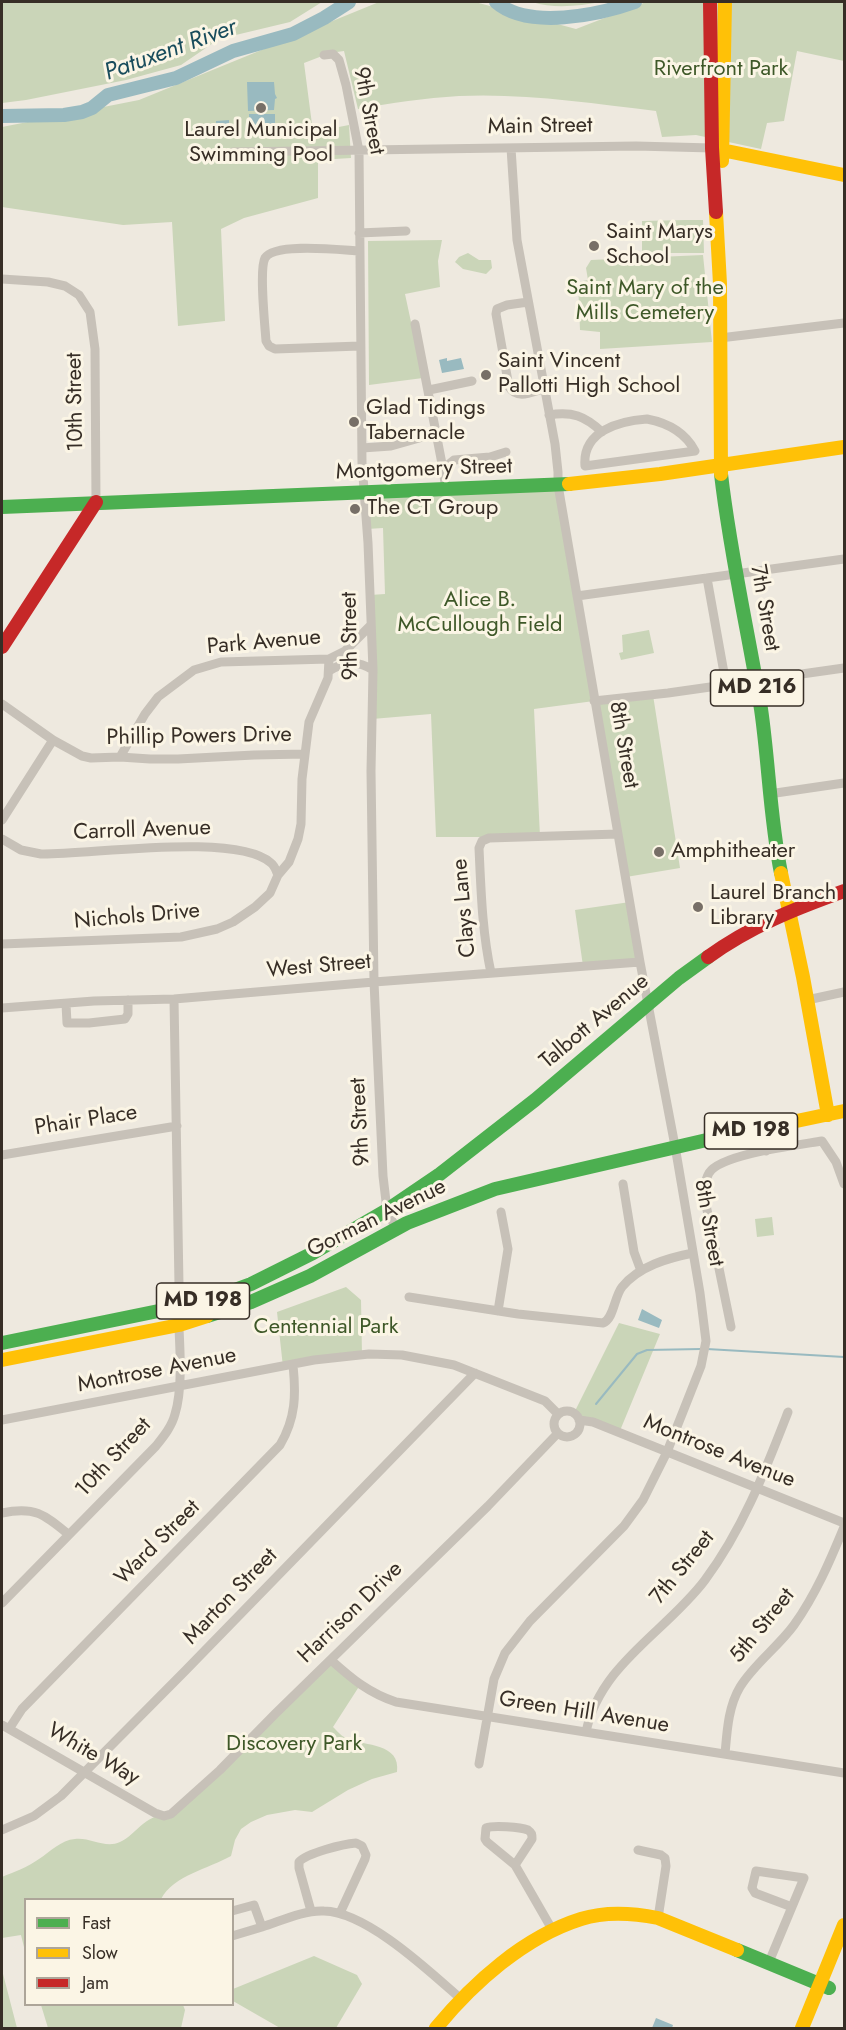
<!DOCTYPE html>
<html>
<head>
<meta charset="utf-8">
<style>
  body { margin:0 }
  #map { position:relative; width:846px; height:2030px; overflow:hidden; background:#eee9df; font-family:Jost,sans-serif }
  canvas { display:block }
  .frame { position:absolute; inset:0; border:3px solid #372e26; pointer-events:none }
  .legend { position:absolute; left:24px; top:1898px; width:210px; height:108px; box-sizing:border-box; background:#fbf5e5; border:2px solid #ada599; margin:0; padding:8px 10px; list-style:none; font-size:18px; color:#372e26 }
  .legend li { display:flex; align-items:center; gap:12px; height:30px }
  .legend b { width:30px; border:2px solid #ada599 }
</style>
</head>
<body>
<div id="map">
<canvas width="846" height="2030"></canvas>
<div class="frame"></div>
<ul class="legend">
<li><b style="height:8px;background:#4caf50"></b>Fast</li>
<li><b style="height:8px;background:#ffc107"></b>Slow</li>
<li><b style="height:8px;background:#c62828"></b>Jam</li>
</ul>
</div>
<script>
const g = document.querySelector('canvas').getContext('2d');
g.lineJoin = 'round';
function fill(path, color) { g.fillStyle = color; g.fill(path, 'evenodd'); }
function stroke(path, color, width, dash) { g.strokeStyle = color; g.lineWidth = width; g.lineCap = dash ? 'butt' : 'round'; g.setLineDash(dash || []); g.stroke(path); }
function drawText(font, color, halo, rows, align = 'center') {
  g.font = font + ' Jost,sans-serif'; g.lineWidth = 6; g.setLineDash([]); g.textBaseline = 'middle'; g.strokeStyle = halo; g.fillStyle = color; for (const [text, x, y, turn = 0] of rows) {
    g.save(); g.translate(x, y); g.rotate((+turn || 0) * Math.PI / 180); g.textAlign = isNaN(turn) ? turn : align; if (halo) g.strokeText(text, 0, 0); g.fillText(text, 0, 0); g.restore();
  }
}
fill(new Path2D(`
  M 2,2 L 322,2 L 290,22 L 219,39 L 181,65 L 126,80 L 26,100 L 2,103 Z
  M 379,2 L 475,2 L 576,29 L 646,2 L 844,2 L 844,61 L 797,51 L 784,121 L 767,123 L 761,149 L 696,135 L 662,137 L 656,111 C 590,103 524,93 459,96 C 425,98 391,103 358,109 L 344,51 L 330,53 L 304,63 L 313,132 L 349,125 L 351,158 L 318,160 L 318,198 L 244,218 L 221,229 L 225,321 L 178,326 L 172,222 L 123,225 L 2,207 L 2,127 L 139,100 Z
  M 532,2 L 601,2 C 579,6 554,9 532,2 Z
  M 685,220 L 703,220 L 704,253 L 642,253 L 642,221 Z
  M 442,240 L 438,261 L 440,287 L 405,294 L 423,378 L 369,385 L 368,241 Z
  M 468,253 L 479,260 L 491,260 L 492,268 L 486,274 L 463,269 L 455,262 L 459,257 Z
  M 703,255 L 712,342 L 600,349 L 600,332 L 580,330 L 578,282 L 588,280 L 586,268 L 591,260 Z
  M 558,485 L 594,701 L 653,695 L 680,868 L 626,877 L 594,701 L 534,709 L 540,837 L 436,837 L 431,714 L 372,719 L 370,595 L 385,594 L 383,528 L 367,529 L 364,492 Z
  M 649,630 L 654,653 L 621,660 L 619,653 L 623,652 L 622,635 Z
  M 630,902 L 640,962 L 583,966 L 575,910 Z
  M 772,1217 L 774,1235 L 757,1237 L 755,1219 Z
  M 346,1287 L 361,1300 L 362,1355 L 283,1367 L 277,1312 Z
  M 619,1323 L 660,1334 L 619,1433 L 579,1420 L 574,1413 Z
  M 331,1660 L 360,1685 L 333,1727 C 337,1731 342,1737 348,1739 C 365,1746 401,1743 397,1772 L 372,1779 L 348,1790 L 312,1812 L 295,1810 L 267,1815 L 251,1822 L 241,1829 L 235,1840 L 231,1856 C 208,1869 174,1875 161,1899 L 26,1900 L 25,1951 L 21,1935 L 2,1938 L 2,1877 C 14,1872 28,1867 39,1859 C 50,1852 61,1840 75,1839 C 90,1837 105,1849 120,1842 C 137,1834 145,1814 167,1815 Z
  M 314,1956 L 357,1975 L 362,1984 L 336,2028 L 280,2028 L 233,2001 L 233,1989 Z
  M 2,1970 L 17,2028 L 2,2028 Z
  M 183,2005 L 185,2010 L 181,2028 L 48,2028 L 41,2005 Z`), '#cad5b8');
fill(new Path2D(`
  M 247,82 L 274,82 L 275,94 L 277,98 L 275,99 L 274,110 L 248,111 Z
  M 249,114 L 275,114 L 275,124 L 249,125 Z
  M 229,120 L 229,133 L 216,133 L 216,121 Z
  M 447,358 L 447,361 L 461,358 L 464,369 L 442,373 L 439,360 Z
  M 642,1309 L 662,1320 L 659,1328 L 638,1320 Z
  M 656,2018 L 673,2025 L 672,2028 L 652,2028 Z`), '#99bac0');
stroke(new Path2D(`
  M 707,1349 L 844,1357
  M 596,1404 L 637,1354 L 647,1350 L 701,1349`), '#99bac0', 2);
stroke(new Path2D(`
  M 496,2 C 528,30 599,15 635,2
  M 2,116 L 64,115 L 82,112 L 92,108 L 108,95 L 176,78 L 233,51 L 293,34 L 324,18 L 349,2`), '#99bac0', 14);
stroke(new Path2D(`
  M 324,55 L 333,54 L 339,60 L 346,85 L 359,151 L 362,463 L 368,543 L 373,670 L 371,771 L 374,982 L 383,1176 L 387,1210 L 396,1229
  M 233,152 L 636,146 L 712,148
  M 359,233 L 406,231
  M 359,251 C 341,250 275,242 265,258 C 259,269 265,326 266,341 L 269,346 L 275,349 L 360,346
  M 2,279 L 48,282 L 65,286 L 79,295 L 90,312 L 95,349 L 96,502
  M 528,302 L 507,305 L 497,309 L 496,314 L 509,387 C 517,400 532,392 543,389
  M 415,324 L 443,469
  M 720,338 L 844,323
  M 429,390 L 472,381
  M 549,415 C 572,411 585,416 602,432
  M 647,419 C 668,423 685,432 695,451 L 585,466 C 582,431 619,421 647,419 Z
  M 362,448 L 391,446 L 437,433
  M 446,490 L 443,469 L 454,460 L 490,457 L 506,452
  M 707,578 L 726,684
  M 577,596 L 844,559
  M 329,671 C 345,661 357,660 373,670
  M 594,701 L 668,693 L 844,668
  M 2,704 L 53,740 L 82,756 L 91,758 L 120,757 L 150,759 L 178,759 L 254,755 L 305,754
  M 120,757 L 145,714 L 158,697 L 194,670 L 221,662 L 329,659 L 345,651 L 370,626
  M 769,794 L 844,783
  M 2,820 L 53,740
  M 2,839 L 21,850 L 41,854 C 90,855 236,832 271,863 C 275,866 276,871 278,875
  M 2,944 L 181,937 L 217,929 L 233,922 L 255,907 L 270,893 L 278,875 L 289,862 L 298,839 L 301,824 L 302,779 L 309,722 L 328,678 L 329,659
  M 491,973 C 482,931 481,890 479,848 L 482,841 L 489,838 L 618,834
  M 174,999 L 179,1285
  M 807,1000 L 844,992
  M 66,1004 L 67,1023 L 89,1023 L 125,1019 L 128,1014 L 128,1000
  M 2,1008 L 94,1001 L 174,999 L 374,982 L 640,962
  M 761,1129 L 766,1151
  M 2,1155 L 177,1126
  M 623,1184 L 634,1252 L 641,1271
  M 409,1297 L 518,1314 L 603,1323 C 614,1319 614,1297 622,1287 C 639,1266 668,1258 693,1253
  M 498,1311 L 508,1249 L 501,1212
  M 731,1327 L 706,1205 C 705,1194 703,1183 709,1173 C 721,1154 798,1145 822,1141 L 836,1162 L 844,1184
  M554 1424a13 13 0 1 1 26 0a13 13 0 1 1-26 0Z
  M 2,1420 L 314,1360 L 369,1354 L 402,1355 L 454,1365 L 545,1401 L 558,1414
  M 579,1420 L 593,1422 L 844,1523
  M 2,1513 C 34,1506 44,1514 68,1534
  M 2,1603 L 156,1446 C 164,1436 172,1426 175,1414 C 184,1385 179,1338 178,1307
  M 331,1660 C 352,1679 369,1693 396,1702 L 844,1773
  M 2,1725 L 155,1813 L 164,1816 L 171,1814 L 220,1770 L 275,1714 L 488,1506 L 558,1433
  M 9,1729 L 22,1709 L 280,1445 C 296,1418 296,1394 293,1365
  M 586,1732 C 600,1664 666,1632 705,1580 C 743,1529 765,1471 788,1412
  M 725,1754 C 727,1732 728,1707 740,1687 C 754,1664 778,1647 794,1625 C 816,1594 830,1561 844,1527
  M 479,1764 L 494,1679 L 505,1653 L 530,1621 L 624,1526 L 643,1500 L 667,1452 L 701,1366 L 706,1341 L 700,1293 L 675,1146 L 640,962 L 558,485 L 558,472 L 555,444 L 517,240 L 511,148
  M 2,1830 L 34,1816 L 61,1796 L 185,1671 L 475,1373
  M 638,1850 L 661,1855 L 665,1858 L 666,1866 L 658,1918
  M 515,1865 L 532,1839 C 532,1834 532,1833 528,1830 C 520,1827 493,1825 486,1828 L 485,1839 L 487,1842 L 515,1865 L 553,1931
  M 232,1911 L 254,1905 L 262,1927 L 232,1936
  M 311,1911 L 299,1868 L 299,1862 C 307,1853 343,1844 356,1843 L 362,1846 L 366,1855 L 365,1859 L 340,1913
  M 262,1927 C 281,1921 303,1910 324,1911 C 367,1912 429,1971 461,1999
  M 769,1962 L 804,1878 L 756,1871 L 752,1888 L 755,1893 L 792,1907`), '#c7c1b8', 9);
stroke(new Path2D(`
  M 721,474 C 730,553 748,631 761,709 C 769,764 770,819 781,873
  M 2,507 L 569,484
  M 207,1316 L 251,1302 L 310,1276 L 407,1223 L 495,1189 L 711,1139
  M 2,1343 L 178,1307 L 213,1298 L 251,1284 L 313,1253 L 387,1210 L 440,1174 L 535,1100 L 679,978 L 708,957
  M 737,1950 L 829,1988`), '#4caf50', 14);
stroke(new Path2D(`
  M 712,148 L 844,175
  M 722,161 L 725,2
  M 716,212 L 720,284 L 721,474
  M 569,484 L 660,474 L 844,447
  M 781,873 L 803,977 L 828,1115
  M 711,1139 L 844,1111
  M 2,1360 L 179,1325 L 207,1316
  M 436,2028 C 473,1983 524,1937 581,1919 C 606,1911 633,1913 658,1918 L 737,1950
  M 802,2028 L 844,1925`), '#ffc107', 14);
stroke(new Path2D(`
  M 710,2 L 712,148 L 716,212
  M 2,647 L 96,502
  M 708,957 C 751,926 794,909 844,891`), '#c62828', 14);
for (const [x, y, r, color] of [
  [261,108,6,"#776f67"],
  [594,246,6,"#776f67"],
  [486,375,6,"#776f67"],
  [354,422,6,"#776f67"],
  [355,509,6,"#776f67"],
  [659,852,6,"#776f67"],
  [698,907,6,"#776f67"]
]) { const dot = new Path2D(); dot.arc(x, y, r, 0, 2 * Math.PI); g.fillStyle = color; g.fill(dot); stroke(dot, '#fbf5e5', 2); }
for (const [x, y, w] of [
  [757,688,93],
  [751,1131,93],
  [203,1301,93]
]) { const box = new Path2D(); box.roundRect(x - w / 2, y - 18, w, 36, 4.5); g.fillStyle = '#fbf5e5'; g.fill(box); stroke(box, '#372e26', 1.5); }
drawText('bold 21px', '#372e26', null, [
  ["MD 216",757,688],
  ["MD 198",751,1131],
  ["MD 198",203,1301]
]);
drawText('22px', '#3e5828', '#fbf5e5', [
  ["Riverfront Park",721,70],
  ["Saint Mary of the",645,289],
  ["Mills Cemetery",645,314],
  ["Alice B.",480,601],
  ["McCullough Field",480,626],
  ["Centennial Park",326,1328],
  ["Discovery Park",294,1745]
]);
drawText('22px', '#372e26', '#fbf5e5', [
  ["9th Street",368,111,79],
  ["Main Street",540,127,-1],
  ["10th Street",76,402,-91],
  ["Montgomery Street",424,470,-2],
  ["7th Street",764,608,80],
  ["9th Street",351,636,-91],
  ["Park Avenue",264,643,-5],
  ["Phillip Powers Drive",199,737,-1],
  ["8th Street",623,745,80],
  ["Carroll Avenue",142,831,-2],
  ["Clays Lane",465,908,-95],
  ["Nichols Drive",137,917,-5],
  ["West Street",319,967,-5],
  ["Talbott Avenue",595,1022,-40],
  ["Phair Place",86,1121,-9],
  ["9th Street",361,1122,-93],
  ["Gorman Avenue",377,1219,-26],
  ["8th Street",708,1223,80],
  ["Montrose Avenue",157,1371,-11],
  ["Montrose Avenue",719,1452,22],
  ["10th Street",114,1458,-47],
  ["Ward Street",158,1543,-45],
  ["7th Street",683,1568,-51],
  ["Marton Street",231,1597,-46],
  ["Harrison Drive",351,1613,-44],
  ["5th Street",763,1626,-51],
  ["Green Hill Avenue",584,1713,9],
  ["White Way",93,1755,30]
]);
drawText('22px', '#372e26', '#fbf5e5', [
  ["Laurel Municipal",261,131,"center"],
  ["Swimming Pool",261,156,"center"],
  ["Saint Marys",606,233],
  ["School",606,258],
  ["Saint Vincent",498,362],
  ["Pallotti High School",498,387],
  ["Glad Tidings",366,409],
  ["Tabernacle",366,434],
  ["The CT Group",367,509],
  ["Amphitheater",671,852],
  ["Laurel Branch",710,894],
  ["Library",710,919]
], 'left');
drawText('italic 24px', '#184c5c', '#fbf5e5', [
  ["Patuxent River",171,51,-20]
]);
</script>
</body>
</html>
